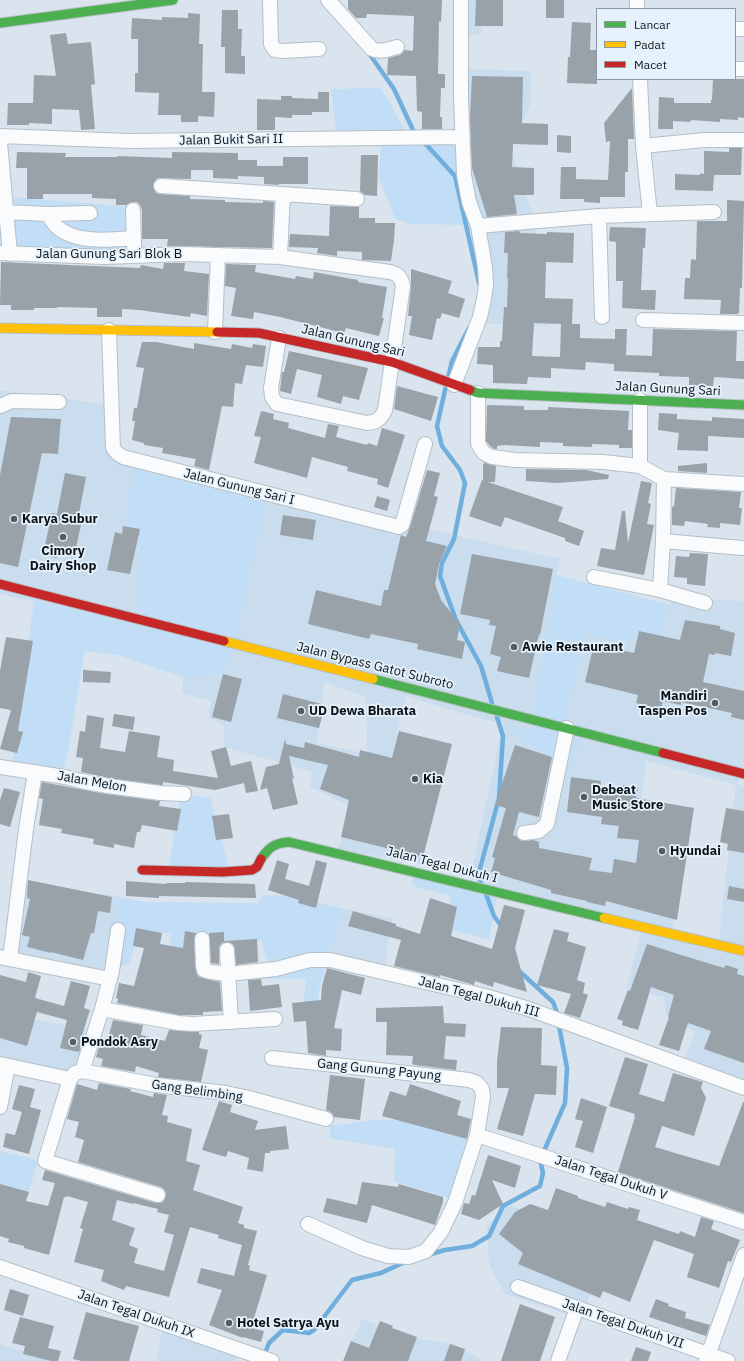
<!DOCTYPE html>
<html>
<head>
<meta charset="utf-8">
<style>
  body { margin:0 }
  #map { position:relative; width:744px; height:1361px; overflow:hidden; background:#d9e4ee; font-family:"IBM Plex Sans",sans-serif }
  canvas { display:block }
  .legend { position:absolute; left:596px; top:8px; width:140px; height:72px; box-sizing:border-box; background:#e5f1fb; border:1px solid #8e98a0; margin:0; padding:5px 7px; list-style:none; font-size:12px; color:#0c1318 }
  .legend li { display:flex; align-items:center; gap:8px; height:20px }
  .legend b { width:20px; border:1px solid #8e98a0 }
</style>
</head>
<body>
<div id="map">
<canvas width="744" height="1361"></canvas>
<ul class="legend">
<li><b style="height:5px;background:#4caf50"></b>Lancar</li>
<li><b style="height:5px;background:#ffc107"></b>Padat</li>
<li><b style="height:5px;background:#c62828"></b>Macet</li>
</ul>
</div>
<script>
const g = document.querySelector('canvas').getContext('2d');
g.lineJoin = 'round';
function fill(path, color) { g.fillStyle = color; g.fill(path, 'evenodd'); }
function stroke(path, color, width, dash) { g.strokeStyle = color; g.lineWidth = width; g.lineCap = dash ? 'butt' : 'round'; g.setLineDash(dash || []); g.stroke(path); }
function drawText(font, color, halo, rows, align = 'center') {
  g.font = font + ' "IBM Plex Sans",sans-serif'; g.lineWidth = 3.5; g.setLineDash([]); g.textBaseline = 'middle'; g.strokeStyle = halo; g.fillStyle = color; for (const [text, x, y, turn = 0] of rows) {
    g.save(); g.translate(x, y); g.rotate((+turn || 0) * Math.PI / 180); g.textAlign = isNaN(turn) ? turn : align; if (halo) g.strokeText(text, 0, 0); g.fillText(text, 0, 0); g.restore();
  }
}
fill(new Path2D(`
  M 453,0 L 478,0 L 482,33 L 456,37 Z
  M 456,69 L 531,71 L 530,108 L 513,137 L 513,156 L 534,219 L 548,326 L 476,323 L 482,263 L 468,225 Z
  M 0,390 L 118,406 L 117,461 L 133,464 L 125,527 L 140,532 L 139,624 L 0,594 Z
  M 268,493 L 560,559 L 530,730 L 504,725 L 562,736 L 584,633 L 627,641 L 662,635 L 672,598 L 744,601 L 744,765 L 737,784 L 744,786 L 744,1090 L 681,1069 L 695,1032 L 666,1015 L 664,997 L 626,989 L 642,928 L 470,878 L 503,724 L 457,712 L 406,696 L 396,733 L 449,748 L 422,864 L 338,849 L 354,808 L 310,787 L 312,772 L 225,747 L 223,725 L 209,718 L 211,701 L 182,693 L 183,677 L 224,673 L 233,649 ZM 324,682 L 366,697 L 367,754 L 317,743 ZM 646,761 L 736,785 L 718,949 L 671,936 L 689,810 L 641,801 Z
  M 13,881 L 115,896 L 116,983 L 5,960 Z
  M 343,909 L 392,918 L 383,976 L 326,969 Z
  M 2,1013 L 103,1033 L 93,1060 L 76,1085 L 0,1071 L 0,1033 Z
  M 506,1205 L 559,1221 L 607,1242 L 582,1319 L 505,1294 L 489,1264 L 487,1226 Z
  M 362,1319 L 420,1339 L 456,1345 L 483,1361 L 344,1361 Z
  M 164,1320 L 241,1346 L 236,1361 L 156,1361 Z
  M 0,1344 L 55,1361 L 0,1361 Z`), '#caddee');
fill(new Path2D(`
  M 381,88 L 410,139 L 462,142 L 468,225 L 410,224 L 395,219 L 379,178 L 381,143 L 338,145 L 331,89 Z
  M 0,196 L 130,207 L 126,265 L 0,258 Z
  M 133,464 L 268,493 L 233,649 L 224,673 L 183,677 L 117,655 L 85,651 L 69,747 L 63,773 L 11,771 L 34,601 L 139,623 L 140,532 L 125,527 Z
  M 557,575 L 670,605 L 662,635 L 627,641 L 584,634 L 562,736 L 581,741 L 567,776 L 504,724 L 530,730 Z
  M 181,793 L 210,798 L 229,868 L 169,867 Z
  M 414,869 L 498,886 L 489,940 L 445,928 L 451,896 L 412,886 Z
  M 262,895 L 291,896 L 343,909 L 319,990 L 317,1008 L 302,1019 L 306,979 L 248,979 L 247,967 L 268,962 L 261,940 L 223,940 L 196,938 L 190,952 L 170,949 L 171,933 L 139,932 L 129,964 L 116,968 L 115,896 L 145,902 L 258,903 Z
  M 374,1120 L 400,1120 L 473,1141 L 455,1200 L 394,1181 L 395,1149 L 330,1138 L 330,1126 Z
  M 0,1151 L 38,1160 L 28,1195 L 0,1187 Z`), '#c2def6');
stroke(new Path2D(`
  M 368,52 L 394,89 L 413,130 L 417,134
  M 422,140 L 455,176 L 479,283
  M 448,378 L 452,361 L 469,328
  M 446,386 L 437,426 L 442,446 L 460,470 L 465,483 L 454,539 L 442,563 L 440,576 L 456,620 L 481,666 L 492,703
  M 481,882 L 478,876 L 499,798 L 503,736 L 497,717
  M 486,894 L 494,916 L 502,927
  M 428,1255 L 445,1250 L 472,1246 L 489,1236 L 503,1206 L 540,1186 L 543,1173 L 540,1160 L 565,1103 L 567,1068 L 556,1010 L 553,1002 L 518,970
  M 264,1356 L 269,1343 L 283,1330 L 309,1333 L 314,1330 L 352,1280 L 381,1273 L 405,1262`), '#70aedd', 4.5);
fill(new Path2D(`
  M 348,0 L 442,0 L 441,22 L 439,21 L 438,74 L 445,74 L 445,88 L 441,88 L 440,117 L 442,117 L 442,129 L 422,129 L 422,112 L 417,111 L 416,76 L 387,75 L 388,58 L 400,55 L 405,50 L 413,51 L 414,16 L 367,14 L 366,18 L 356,18 L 348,9 Z
  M 476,0 L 503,0 L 503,26 L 475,26 Z
  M 546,0 L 564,0 L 564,18 L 546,18 Z
  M 222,10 L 238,10 L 238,29 L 242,29 L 241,56 L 245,56 L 245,74 L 225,73 L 225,47 L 221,47 Z
  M 188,13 L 200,14 L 199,44 L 203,44 L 202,92 L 215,92 L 214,117 L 198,116 L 198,122 L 181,122 L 181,115 L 158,115 L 159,93 L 135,92 L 135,73 L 138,73 L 138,39 L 131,39 L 132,18 L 162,20 L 162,17 L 188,18 Z
  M 572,22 L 591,23 L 590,50 L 597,50 L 597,84 L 567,83 L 568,57 L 570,57 Z
  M 66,33 L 68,44 L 91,42 L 95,84 L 91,85 L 95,129 L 81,130 L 79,110 L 52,109 L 52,124 L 29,123 L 29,125 L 7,125 L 8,103 L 33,103 L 34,75 L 56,76 L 50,35 Z
  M 472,76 L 523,77 L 522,123 L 548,124 L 548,145 L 513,144 L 512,167 L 534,168 L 534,195 L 514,195 L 517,214 L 487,217 L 472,168 L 470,116 Z
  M 713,79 L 744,79 L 744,118 L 738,117 L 738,120 L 720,119 L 720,122 L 691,120 L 690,122 L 673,121 L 673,129 L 658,129 L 659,97 L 674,98 L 674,103 L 711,103 L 711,100 L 712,100 Z
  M 632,88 L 634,139 L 628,139 L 628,172 L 625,172 L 625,197 L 600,197 L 600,203 L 584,202 L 584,199 L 560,199 L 561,167 L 576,167 L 576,179 L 608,180 L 610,141 L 606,142 L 604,123 Z
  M 318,92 L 329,92 L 329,112 L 312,112 L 312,115 L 292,115 L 292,118 L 275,117 L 275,130 L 257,130 L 257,99 L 281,100 L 281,96 L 292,96 L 292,98 L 318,99 Z
  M 557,135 L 571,136 L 571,153 L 557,152 Z
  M 729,148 L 742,148 L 741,175 L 714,175 L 713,191 L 675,190 L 675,174 L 700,175 L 700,173 L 704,174 L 704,151 L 729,152 Z
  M 17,152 L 66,153 L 65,157 L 118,157 L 118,156 L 172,158 L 172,152 L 238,153 L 238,160 L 257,160 L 257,166 L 283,166 L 283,157 L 308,157 L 308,184 L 279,184 L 279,185 L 264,184 L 264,177 L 238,176 L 238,179 L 213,178 L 213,170 L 191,170 L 191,179 L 158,178 L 154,182 L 153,186 L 156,193 L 160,194 L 190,196 L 190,199 L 225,200 L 225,202 L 263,203 L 263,201 L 274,202 L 272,248 L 167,246 L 168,239 L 142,239 L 142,210 L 140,205 L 137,202 L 132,202 L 126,205 L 116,205 L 116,199 L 92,198 L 92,194 L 43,194 L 43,199 L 27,199 L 27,168 L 16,168 Z
  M 361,155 L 378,155 L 377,196 L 365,195 L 360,191 Z
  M 727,200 L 744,201 L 742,288 L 740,288 L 739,313 L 738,313 L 738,314 L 720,314 L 721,300 L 684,299 L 685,278 L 690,278 L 691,259 L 696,260 L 697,221 L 727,221 Z
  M 330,206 L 359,207 L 359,218 L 375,218 L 375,223 L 395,223 L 394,240 L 391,261 L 362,260 L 362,252 L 337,251 L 337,256 L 317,253 L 318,248 L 289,247 L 290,234 L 329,236 Z
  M 610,227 L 646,228 L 645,248 L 643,248 L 641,290 L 656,290 L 655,310 L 622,308 L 623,281 L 616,281 L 616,242 L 609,241 Z
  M 519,231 L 520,233 L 547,234 L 547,232 L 574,233 L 573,263 L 546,262 L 545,298 L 573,299 L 572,324 L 580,324 L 580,338 L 615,339 L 615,329 L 627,329 L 626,355 L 652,356 L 653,329 L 737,331 L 736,361 L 744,361 L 744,379 L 714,377 L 713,386 L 689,385 L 689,377 L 659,376 L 659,373 L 614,371 L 614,364 L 586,362 L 585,370 L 551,368 L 551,378 L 528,377 L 527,384 L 493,383 L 493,365 L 477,364 L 478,347 L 500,347 L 500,341 L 502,341 L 504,307 L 507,307 L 508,278 L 507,278 L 508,253 L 504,253 L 505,232 ZM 534,323 L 561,324 L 560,357 L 532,356 Z
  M 1,262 L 140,268 L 141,265 L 163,269 L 164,263 L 185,263 L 184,271 L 209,274 L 207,316 L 191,313 L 190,317 L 139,310 L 122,309 L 122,317 L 97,317 L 97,308 L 57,307 L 57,308 L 34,308 L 34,310 L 11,310 L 11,305 L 0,305 Z
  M 226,264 L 256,265 L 255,272 L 295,279 L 296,276 L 313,279 L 314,272 L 358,280 L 358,282 L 387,287 L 382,318 L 384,318 L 379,336 L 346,328 L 344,333 L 280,317 L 254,312 L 253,319 L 231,316 L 236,288 L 225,286 Z
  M 411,269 L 452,281 L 448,293 L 465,299 L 459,318 L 442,313 L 440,319 L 437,318 L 432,340 L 409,335 L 412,316 L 408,316 L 411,287 Z
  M 142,342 L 156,342 L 194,349 L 194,343 L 231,349 L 232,344 L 252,348 L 253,344 L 266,346 L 263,367 L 246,365 L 242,384 L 235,383 L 233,407 L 222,406 L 209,470 L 194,466 L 196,459 L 162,453 L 163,448 L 144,445 L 144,443 L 132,440 L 135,421 L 132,421 L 134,408 L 137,408 L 144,368 L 136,367 Z
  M 289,351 L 368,368 L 359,400 L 343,396 L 341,404 L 317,397 L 322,375 L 297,369 L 291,394 L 280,391 L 282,372 L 284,372 Z
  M 397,386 L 438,397 L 431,421 L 394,409 Z
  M 487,405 L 524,406 L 524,410 L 548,410 L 548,407 L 629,411 L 628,430 L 632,430 L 632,448 L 619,448 L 619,445 L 592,444 L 592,447 L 563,446 L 563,443 L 540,442 L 540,447 L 504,445 L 497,446 L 497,449 L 495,449 L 490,446 L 486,441 Z
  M 261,411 L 274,414 L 273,419 L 289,423 L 288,428 L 325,438 L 328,424 L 339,426 L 336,437 L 367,445 L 368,443 L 377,446 L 382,428 L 405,435 L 388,488 L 377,484 L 378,479 L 347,471 L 348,467 L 312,457 L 307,478 L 254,463 L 261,437 L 254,436 Z
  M 659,413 L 677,414 L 677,419 L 712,421 L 712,417 L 744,419 L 744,438 L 708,436 L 708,451 L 677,450 L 679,433 L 658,430 Z
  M 11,417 L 61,419 L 58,454 L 42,453 L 18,567 L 0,563 L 0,475 Z
  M 485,463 L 496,466 L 495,482 L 488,482 L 563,507 L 558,521 L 584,531 L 579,546 L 565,541 L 565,538 L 505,517 L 501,527 L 469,516 L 482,480 L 485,481 L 483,480 L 483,464 Z
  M 707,463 L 707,473 L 678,471 L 678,466 Z
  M 526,469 L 586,470 L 609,475 L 608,479 L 558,483 L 526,481 Z
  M 427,470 L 440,473 L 434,496 L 438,497 L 426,541 L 447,546 L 439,564 L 435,584 L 441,600 L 460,624 L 457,640 L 465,642 L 462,659 L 417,649 L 418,644 L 371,634 L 369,639 L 308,624 L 316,590 L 381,606 L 384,590 L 388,590 L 401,535 L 406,537 L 410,527 Z
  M 65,473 L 86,477 L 78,519 L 82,520 L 74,557 L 58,553 L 57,558 L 43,555 L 52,513 L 57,514 Z
  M 641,481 L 652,483 L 648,503 L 651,504 L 647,524 L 654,525 L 644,575 L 597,566 L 601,548 L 615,550 L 622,511 L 625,511 L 628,543 Z
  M 676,488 L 741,492 L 739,508 L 742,508 L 740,525 L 720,523 L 720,528 L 707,527 L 708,524 L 685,521 L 684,526 L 672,525 L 672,506 L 674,507 Z
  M 377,496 L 390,500 L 387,511 L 374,507 Z
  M 283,515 L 316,520 L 313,540 L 280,535 Z
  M 123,526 L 140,529 L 130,574 L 107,570 L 115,532 L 122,534 Z
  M 690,553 L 708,554 L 705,586 L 687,584 L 687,578 L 674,577 L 676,556 L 689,557 Z
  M 472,554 L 553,569 L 540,635 L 539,634 L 529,678 L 497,671 L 501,657 L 490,654 L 496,626 L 489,625 L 490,620 L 460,614 Z
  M 685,620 L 720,626 L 720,629 L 735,633 L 731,656 L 715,653 L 715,655 L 709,654 L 703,682 L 744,691 L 744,720 L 731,717 L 732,713 L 681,702 L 681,705 L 663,701 L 661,709 L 636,703 L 638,695 L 585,682 L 594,644 L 634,653 L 639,631 L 680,640 Z
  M 6,637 L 33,641 L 18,731 L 23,732 L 17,753 L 0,749 L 11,710 L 0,708 L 0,671 Z
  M 83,670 L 111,672 L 110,683 L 83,682 Z
  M 223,674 L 242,679 L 231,722 L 212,717 Z
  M 283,694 L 325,705 L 319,728 L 277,718 Z
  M 114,714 L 135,717 L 133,730 L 112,726 Z
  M 87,715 L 104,718 L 100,748 L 125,752 L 129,731 L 160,736 L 157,757 L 174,760 L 173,771 L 218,778 L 211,751 L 226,747 L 231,766 L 251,761 L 258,791 L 246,793 L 244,783 L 215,790 L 163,782 L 163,785 L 161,785 L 109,778 L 81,772 L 83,758 L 76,757 L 80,731 L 85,732 Z
  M 399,731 L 452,744 L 423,857 L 341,837 L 349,800 L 320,789 L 328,765 L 289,756 L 294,779 L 292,778 L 298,804 L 273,810 L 267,788 L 260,790 L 266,767 L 279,764 L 285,739 L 286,744 L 304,748 L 305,742 L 359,757 L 360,750 L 392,758 Z
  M 515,745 L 552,757 L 539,817 L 519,812 L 513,835 L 516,836 L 521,841 L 533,840 L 539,842 L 539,848 L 592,858 L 589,870 L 612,873 L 614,859 L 636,863 L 639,840 L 617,838 L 619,826 L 601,824 L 602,817 L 567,812 L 571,777 L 601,781 L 600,790 L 622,793 L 623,785 L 638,787 L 636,798 L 694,808 L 677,920 L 606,901 L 605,906 L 587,902 L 587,901 L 551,893 L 551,890 L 491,872 L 495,858 L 492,857 L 506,808 L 495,805 Z
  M 42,782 L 106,794 L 160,801 L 159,806 L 181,809 L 177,831 L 142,825 L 140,832 L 137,832 L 134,848 L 114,844 L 114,848 L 93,844 L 94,839 L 61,833 L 62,829 L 39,825 L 43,799 L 39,798 Z
  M 4,788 L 20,792 L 10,827 L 0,824 L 0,800 Z
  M 726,808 L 744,811 L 744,853 L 727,850 L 728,844 L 720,842 Z
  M 229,814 L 233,838 L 216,840 L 212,816 Z
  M 277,860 L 289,864 L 285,879 L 309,886 L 316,860 L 327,863 L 316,908 L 298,903 L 299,900 L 268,890 Z
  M 28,880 L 112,897 L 110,913 L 98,911 L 94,933 L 91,933 L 83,960 L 51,952 L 51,953 L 27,947 L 30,937 L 22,935 L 30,899 L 27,898 Z
  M 126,881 L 166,884 L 166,883 L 185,883 L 185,882 L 255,884 L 256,898 L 159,896 L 159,898 L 126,896 Z
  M 729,886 L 744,889 L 744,902 L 727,899 Z
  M 430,898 L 457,907 L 451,936 L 492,949 L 504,905 L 525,910 L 515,948 L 527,992 L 494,982 L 493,987 L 475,981 L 474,985 L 440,975 L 440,977 L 394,966 L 401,940 L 348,926 L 353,911 L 396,924 L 396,926 L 420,934 Z
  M 136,928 L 162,933 L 160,944 L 183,948 L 185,931 L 196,933 L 194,939 L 196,972 L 198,976 L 202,978 L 220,982 L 222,1011 L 203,1012 L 203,1015 L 179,1015 L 117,1003 L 118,999 L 116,998 L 119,983 L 134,986 L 144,948 L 133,946 Z
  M 554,929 L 569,933 L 567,941 L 586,947 L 577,980 L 585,983 L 583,993 L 588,995 L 580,1018 L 564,1013 L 571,994 L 537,985 Z
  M 224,932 L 224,941 L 257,939 L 258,962 L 236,965 L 234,946 L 231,943 L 227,942 L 222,943 L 219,947 L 219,964 L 211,963 L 209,933 Z
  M 647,944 L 678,954 L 724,968 L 726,965 L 738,969 L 737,974 L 744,976 L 744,1063 L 704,1049 L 711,1031 L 688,1023 L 679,1051 L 659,1045 L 669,1017 L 668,1017 L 674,995 L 651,987 L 638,1030 L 622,1025 L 623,1021 L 617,1019 L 628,990 L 630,991 Z
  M 327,968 L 365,978 L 361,995 L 342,990 L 334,1028 L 342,1029 L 341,1051 L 326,1050 L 326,1056 L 308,1053 L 306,1021 L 294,1022 L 292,1003 L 321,1000 L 322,986 Z
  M 28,972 L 41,976 L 35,998 L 64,1006 L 71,981 L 90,986 L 84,1008 L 90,1010 L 82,1035 L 84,1036 L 79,1052 L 60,1048 L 67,1020 L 37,1012 L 27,1046 L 0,1038 L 0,975 L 26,982 Z
  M 261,979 L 262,986 L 279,984 L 282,1007 L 250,1011 L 248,980 Z
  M 443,1006 L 444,1023 L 466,1024 L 465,1037 L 446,1036 L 444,1059 L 457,1060 L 456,1070 L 415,1065 L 412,1064 L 413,1056 L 386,1055 L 387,1022 L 376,1022 L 376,1008 Z
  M 113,1020 L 143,1025 L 141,1035 L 165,1041 L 169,1030 L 199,1032 L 199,1034 L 202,1035 L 199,1048 L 208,1050 L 201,1082 L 158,1077 L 159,1073 L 136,1066 L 135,1072 L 101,1066 L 103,1059 L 96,1057 L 101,1040 L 107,1042 Z
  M 501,1027 L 542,1028 L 541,1065 L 557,1066 L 556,1095 L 535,1094 L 523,1136 L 497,1129 L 509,1088 L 497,1088 L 497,1061 Z
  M 625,1057 L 648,1064 L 639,1094 L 664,1102 L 673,1073 L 703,1082 L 701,1088 L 706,1098 L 694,1136 L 662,1126 L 655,1147 L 719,1166 L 743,1102 L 744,1102 L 744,1213 L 618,1172 L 635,1117 L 634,1117 L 635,1114 L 609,1106 Z
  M 330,1075 L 365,1079 L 360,1120 L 334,1117 L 332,1113 L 326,1110 Z
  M 99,1083 L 131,1089 L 130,1091 L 153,1097 L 154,1093 L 167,1095 L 162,1115 L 168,1116 L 167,1122 L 192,1129 L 186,1161 L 200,1165 L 193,1190 L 243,1207 L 238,1223 L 244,1225 L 244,1228 L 257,1231 L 248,1265 L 250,1266 L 249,1270 L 267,1275 L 251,1328 L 264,1331 L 261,1342 L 243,1337 L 243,1338 L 209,1325 L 222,1290 L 197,1283 L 201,1268 L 234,1276 L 242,1245 L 218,1238 L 219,1235 L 190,1227 L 169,1297 L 126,1286 L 124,1290 L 101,1281 L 104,1270 L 74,1262 L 83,1229 L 80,1228 L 88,1202 L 67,1196 L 66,1197 L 64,1197 L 49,1255 L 24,1248 L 24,1246 L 8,1242 L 9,1239 L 0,1236 L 0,1184 L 29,1192 L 26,1201 L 48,1206 L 55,1183 L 42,1180 L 45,1170 L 156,1203 L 160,1203 L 164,1201 L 166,1193 L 164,1189 L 161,1187 L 78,1162 L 84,1140 L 75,1137 L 79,1122 L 67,1119 L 77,1084 L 97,1090 ZM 117,1200 L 133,1204 L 133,1203 L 158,1209 L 157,1212 L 169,1215 L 164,1232 L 174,1235 L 164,1271 L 134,1263 L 138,1249 L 129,1245 L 135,1228 L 112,1220 Z
  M 410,1084 L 461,1101 L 457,1115 L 471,1119 L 467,1139 L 382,1116 L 390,1091 L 406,1096 Z
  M 19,1085 L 35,1089 L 30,1107 L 41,1110 L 29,1154 L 3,1147 L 6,1133 L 15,1135 L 22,1112 L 12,1109 Z
  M 581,1098 L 607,1107 L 593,1153 L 575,1147 L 583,1121 L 575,1119 Z
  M 219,1101 L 232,1105 L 230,1112 L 258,1121 L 255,1130 L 286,1126 L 289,1149 L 270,1151 L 270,1153 L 265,1153 L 263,1172 L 247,1169 L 249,1158 L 228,1151 L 226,1157 L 202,1150 Z
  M 488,1155 L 521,1166 L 515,1188 L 492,1180 L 503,1204 L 479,1220 L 461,1214 L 464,1203 L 469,1204 L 472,1195 L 475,1196 Z
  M 362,1182 L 398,1187 L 399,1184 L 443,1197 L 443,1202 L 435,1225 L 372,1205 L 367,1223 L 323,1212 L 327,1198 L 357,1205 Z
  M 556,1188 L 578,1196 L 578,1198 L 605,1207 L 607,1202 L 628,1209 L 629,1207 L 640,1210 L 637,1220 L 679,1234 L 680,1231 L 695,1237 L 701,1217 L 714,1221 L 711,1229 L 740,1240 L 731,1262 L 728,1261 L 719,1288 L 687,1277 L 694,1254 L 654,1240 L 630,1302 L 603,1291 L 600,1298 L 518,1264 L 523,1253 L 499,1234 L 515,1212 L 530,1204 L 548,1210 Z
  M 10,1289 L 29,1295 L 23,1316 L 4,1310 Z
  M 656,1299 L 669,1304 L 668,1306 L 686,1312 L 685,1318 L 710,1325 L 706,1336 L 649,1317 Z
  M 520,1304 L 555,1317 L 540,1361 L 501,1361 Z
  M 86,1312 L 139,1326 L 129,1361 L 82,1361 L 73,1359 Z
  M 20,1317 L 54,1326 L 48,1348 L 61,1351 L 58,1361 L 51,1361 L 23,1354 L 25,1346 L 12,1343 Z
  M 380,1321 L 393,1326 L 392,1328 L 417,1337 L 408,1361 L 343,1361 L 351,1341 L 369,1348 Z
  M 450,1344 L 465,1349 L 461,1361 L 444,1361 Z
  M 636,1347 L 651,1352 L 648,1361 L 631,1361 Z`), '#99a1a9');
const street = new Path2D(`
  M 270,0 L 271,44 L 275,50 L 284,51 L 319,49
  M 328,0 L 372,49 C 380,53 389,49 397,47
  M 637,0 L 637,9
  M 735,29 L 744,29
  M 735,69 L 744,69
  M 640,79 L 643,146 L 650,214
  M 0,136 L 130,141 L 462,137
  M 0,143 L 10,254
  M 643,146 L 704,140 L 744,140
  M 161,186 L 357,199
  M 133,210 L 134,246
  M 6,212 L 47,214 L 90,213
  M 47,214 C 50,218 53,222 56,226 C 75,244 110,240 134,238
  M 599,216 L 602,317
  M 478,226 L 599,216 L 714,212
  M 0,253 L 104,257 L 183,254 L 280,257 L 390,272 C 398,274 401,277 403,286 L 385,410 C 381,419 377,422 367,423 L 277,404 L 272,397 L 271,388 L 279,338
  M 280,257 L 283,194
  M 643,320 L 744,323
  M 109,330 L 113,448 L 117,453 L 123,457 L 399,527 L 402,525 L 425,444
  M 215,332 L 218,255
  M 454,385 L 480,317 L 484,299 L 486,285 L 485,267 L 478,226 L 469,202 L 464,175 L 461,98 L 461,0
  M 478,393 L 478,443 L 481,449 L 484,453 L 492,457 L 515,460 L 603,462 L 640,466
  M 640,400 L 640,466 L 664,479 L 744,484
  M 0,406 L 12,401 L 59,402
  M 663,541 L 742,548
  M 594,577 L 660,590 L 705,603
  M 660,590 L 663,541 L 664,479
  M 0,767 L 65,777 L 81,781 L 108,786 L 160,793 L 184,794
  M 524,833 L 539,831 L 547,824 L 567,728
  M 202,939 L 203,966 L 204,970 L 211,972 L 228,974 L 276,969 L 310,960 L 330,960 L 485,996 L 529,1009 L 744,1088
  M 227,950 L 231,1022
  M 0,957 L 110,979
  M 10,959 L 26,829 L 35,772
  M 102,1009 L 178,1023 L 193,1024 L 275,1019
  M 272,1058 L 469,1080 L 477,1083 L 482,1089 L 483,1097 L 477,1135 L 455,1203 L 441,1232 L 426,1251 L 409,1257 L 388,1256 L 362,1248 L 308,1224
  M 0,1064 L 70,1079
  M 82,1071 L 102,1009 L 112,971 L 118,930
  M 0,1107 L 8,1066
  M 477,1135 L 744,1222
  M 158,1195 L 45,1161 L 70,1079 L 75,1073 L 82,1071 L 156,1085 L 226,1093 L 249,1098 L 326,1119
  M 0,1267 L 272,1361
  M 518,1287 L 728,1361
  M 558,1361 L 577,1308
  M 706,1361 L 744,1255`);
const fast = new Path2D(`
  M 0,23 L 173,0
  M 470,390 L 478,393 L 744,405
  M 373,679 L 663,753
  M 261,859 C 269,847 275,843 289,842 L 604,918`);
const slow = new Path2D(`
  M 0,328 L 217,332
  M 224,641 L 373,679
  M 604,918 L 744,951`);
const jam = new Path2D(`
  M 217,332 L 259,333 L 392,362 L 470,390
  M 0,584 L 224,641
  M 663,753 L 744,774
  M 142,870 L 223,872 L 252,870 L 257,867 L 261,859`);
stroke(street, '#b6bfc6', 16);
stroke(fast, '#b6bfc6', 11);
stroke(slow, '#b6bfc6', 11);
stroke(jam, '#b6bfc6', 11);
stroke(street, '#f9fbfc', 14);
stroke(fast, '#4caf50', 9);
stroke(slow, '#ffc107', 9);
stroke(jam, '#c62828', 9);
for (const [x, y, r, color] of [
  [14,519,4,"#545c63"],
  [63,537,4,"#545c63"],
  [514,647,4,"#545c63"],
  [715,703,4,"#545c63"],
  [301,711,4,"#545c63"],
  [415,779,4,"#545c63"],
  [584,797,4,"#545c63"],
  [662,851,4,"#545c63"],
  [73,1042,4,"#545c63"],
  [229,1323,4,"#545c63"]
]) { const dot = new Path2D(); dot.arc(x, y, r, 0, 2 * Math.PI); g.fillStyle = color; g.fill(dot); stroke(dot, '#e5f1fb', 1.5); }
drawText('13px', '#0c1318', '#e5f1fb', [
  ["Jalan Bukit Sari II",231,140,-1],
  ["Jalan Gunung Sari Blok B",109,254],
  ["Jalan Gunung Sari",353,341,13],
  ["Jalan Gunung Sari",668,389,3],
  ["Jalan Gunung Sari I",239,487,14],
  ["Jalan Bypass Gatot Subroto",375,666,14],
  ["Jalan Melon",92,782,10],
  ["Jalan Tegal Dukuh I",442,865,14],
  ["Jalan Tegal Dukuh III",479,997,15],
  ["Gang Gunung Payung",379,1070,6],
  ["Gang Belimbing",197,1091,8],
  ["Jalan Tegal Dukuh V",611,1178,18],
  ["Jalan Tegal Dukuh IX",136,1314,19],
  ["Jalan Tegal Dukuh VII",623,1324,19]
]);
drawText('bold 13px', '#0c1318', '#e5f1fb', [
  ["Karya Subur",22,519],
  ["Cimory",63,551,"center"],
  ["Dairy Shop",63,566,"center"],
  ["Awie Restaurant",522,647],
  ["Mandiri",707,696,"right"],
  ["Taspen Pos",707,711,"right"],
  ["UD Dewa Bharata",309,711],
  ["Kia",423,779],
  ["Debeat",592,790],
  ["Music Store",592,805],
  ["Hyundai",670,851],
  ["Pondok Asry",81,1042],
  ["Hotel Satrya Ayu",237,1323]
], 'left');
</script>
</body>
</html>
